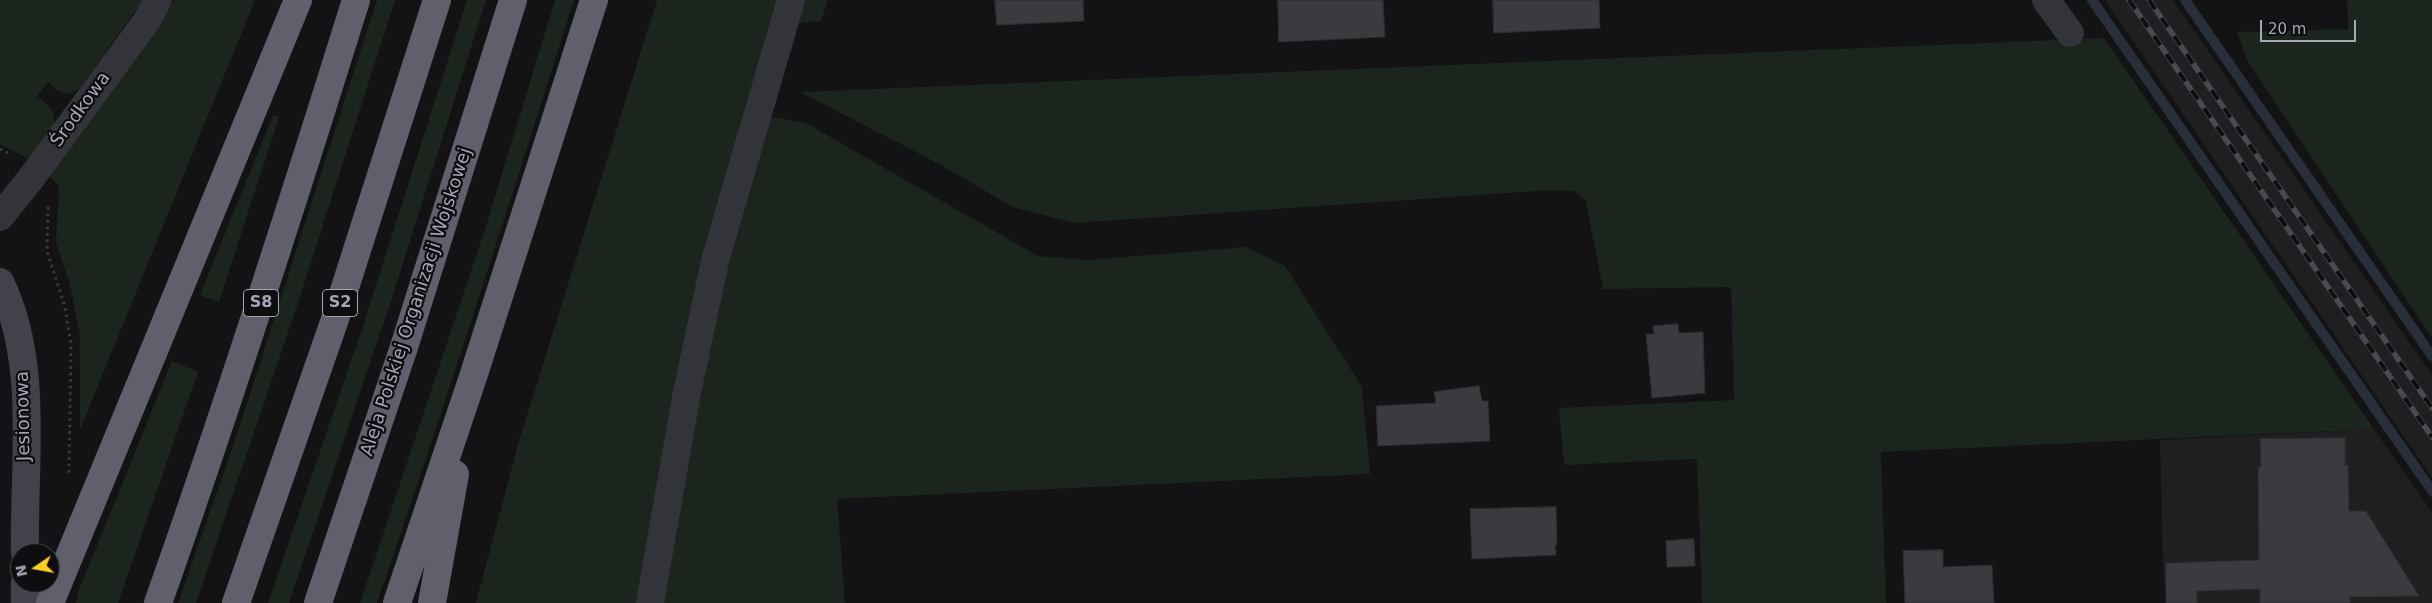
<!DOCTYPE html>
<html>
<head>
<meta charset="utf-8">
<style>
  body { margin:0 }
  #map { position:relative; width:2432px; height:603px; overflow:hidden; background:#131214; font-family:"DejaVu Sans",sans-serif }
  canvas { display:block }
  .north { position:absolute; left:10px; top:543px; width:50px; height:50px; box-sizing:border-box; background:#0e0d0f; border:1px solid #4a4a52; border-radius:50%; rotate:258deg; font-size:14px; font-weight:700; line-height:20px; text-align:center; color:#a3a6b6 }
  .north::after { content:''; display:block; margin:auto; width:18px; height:22px; background:#ffd120; clip-path:polygon(50% 0,100% 100%,50% 72%,0 100%) }
  .scale { position:absolute; left:2260px; top:20px; width:96px; height:22px; box-sizing:border-box; border:2px solid #a3a6b6; border-top:0; padding-left:6px; font-size:15px; line-height:18px; white-space:nowrap; color:#a3a6b6; -webkit-text-stroke:4px #0e0d0f; paint-order:stroke }
</style>
</head>
<body>
<div id="map">
<canvas width="2432" height="603"></canvas>
<div class="north">N</div>
<div class="scale">20 m</div>
</div>
<script>
const g = document.querySelector('canvas').getContext('2d');
g.lineJoin = 'round';
function fill(path, color) { g.fillStyle = color; g.fill(path, 'evenodd'); }
function stroke(path, color, width, dash) { g.strokeStyle = color; g.lineWidth = width; g.lineCap = dash ? 'butt' : 'round'; g.setLineDash(dash || []); g.stroke(path); }
function drawText(font, color, halo, rows, align = 'center') {
  g.font = font + ' "DejaVu Sans",sans-serif'; g.lineWidth = 4.5; g.setLineDash([]); g.textBaseline = 'middle'; g.strokeStyle = halo; g.fillStyle = color; for (const [text, x, y, turn = 0] of rows) {
    g.save(); g.translate(x, y); g.rotate((+turn || 0) * Math.PI / 180); g.textAlign = isNaN(turn) ? turn : align; if (halo) g.strokeText(text, 0, 0); g.fillText(text, 0, 0); g.restore();
  }
}
fill(new Path2D(`
  M 2105,0 L 2173,0 L 2432,375 L 2432,478 Z
  M 2374,429 L 2432,512 L 2432,603 L 2166,603 L 2163,566 L 2160,440 Z`), '#1f1e21');
fill(new Path2D(`
  M 0,0 L 143,0 L 80,88 L 70,94 L 58,91 L 48,82 L 37,96 C 47,105 56,109 54,124 L 28,159 L 0,144 Z
  M 174,0 L 255,0 L 80,430 L 80,336 L 70,285 L 56,242 L 59,187 L 49,175 L 152,38 Z
  M 377,0 L 395,0 L 297,306 L 196,603 L 178,603 L 234,443 Z
  M 467,0 L 486,0 L 392,298 L 289,603 L 268,603 L 362,329 Z
  M 555,0 L 574,0 C 510,202 446,403 377,603 L 360,603 L 486,226 Z
  M 657,0 L 778,0 L 637,603 L 476,603 L 518,444 Z
  M 803,0 L 828,0 L 821,21 L 796,23 Z
  M 2347,0 L 2432,0 L 2432,338 L 2248,62 L 2237,32 L 2348,29 Z
  M 2104,38 L 2374,429 L 1881,452 L 1886,603 L 1702,603 L 1697,459 L 1564,465 L 1559,408 L 1734,400 L 1731,287 L 1603,289 L 1585,199 L 1574,191 L 1552,190 L 1074,223 L 1013,207 L 939,164 L 800,92 Z
  M 273,115 L 279,117 L 219,302 L 200,295 Z
  M 773,117 L 806,123 L 1038,256 L 1088,260 L 1246,247 L 1285,266 L 1362,387 L 1370,474 L 837,499 L 845,603 L 662,603 L 716,308 L 767,123 Z
  M 172,361 L 198,372 L 118,603 L 76,603 L 77,595 Z`), '#1c241e');
stroke(new Path2D(`
  M 2092,0 L 2432,491
  M 2185,0 L 2432,356`), '#282f39', 10);
const building = new Path2D(`
  M 995,0 L 1083,0 L 1084,21 L 997,25 Z
  M 1278,0 L 1383,0 L 1385,37 L 1279,42 Z
  M 1493,0 L 1599,0 L 1600,28 L 1494,33 Z
  M 1678,324 L 1679,333 L 1703,332 L 1705,393 L 1652,398 L 1646,334 L 1654,334 L 1653,326 Z
  M 1479,386 L 1482,401 L 1488,401 L 1490,441 L 1378,446 L 1376,406 L 1436,403 L 1434,392 Z
  M 2345,438 L 2345,465 L 2348,465 L 2349,511 L 2366,511 L 2419,596 L 2350,597 L 2350,603 L 2260,603 L 2260,589 L 2197,591 L 2197,603 L 2166,603 L 2166,563 L 2259,560 L 2258,467 L 2261,467 L 2260,439 Z
  M 1556,507 L 1557,545 L 1555,545 L 1556,555 L 1472,559 L 1470,509 Z
  M 1694,539 L 1695,566 L 1667,567 L 1666,541 Z
  M 1943,550 L 1943,567 L 1992,565 L 1994,603 L 1905,603 L 1903,551 Z`);
fill(building, '#3a3a3f');
stroke(building, '#2d2c31', 1);
stroke(new Path2D(`
  M 0,149 L 10,154
  M 48,207 L 47,251 L 65,307 L 71,344 L 69,473`), '#393a41', 3, [2.5, 4]);
stroke(new Path2D(`
  M 2046,0 L 2070,33
  M 0,217 L 32,177 L 146,22 L 158,0
  M 650,603 L 687,392 L 715,261 L 791,0`), '#33333a', 28);
stroke(new Path2D(`
  M 0,282 C 40,363 23,465 25,553
  M 25,603 L 25,583`), '#41424a', 28);
stroke(new Path2D(`
  M 153,353 L 298,0
  M 158,603 C 229,403 293,202 356,0
  M 236,603 L 334,322 L 437,0
  M 318,603 L 404,347 L 513,0
  M 397,603 L 473,377 L 594,0
  M 432,603 L 455,474`), '#5f606b', 28);
const rail = new Path2D(`
  M 2129,0 L 2432,437
  M 2149,0 L 2432,408`);
stroke(rail, '#484951', 5.5);
stroke(rail, '#0e0d0f', 4, [11]);
stroke(new Path2D(`
  M 50,603 L 153,353`), '#5f606b', 28);
for (const [x, y, w] of [
  [261,303,35],
  [340,303,35]
]) { const box = new Path2D(); box.roundRect(x - w / 2, y - 13.5, w, 27, 4); g.fillStyle = '#0e0d0f'; g.fill(box); stroke(box, '#a3a6b6', 1); }
drawText('bold 16px', '#a3a6b6', null, [
  ["S8",261,303],
  ["S2",340,303]
]);
drawText('18px', '#a3a6b6', '#0e0d0f', [
  ["Środkowa",81,110,-54],
  ["Aleja Polskiej Organizacji Wojskowej",417,302,-72],
  ["Jesionowa",24,416,-91]
]);
</script>
</body>
</html>
